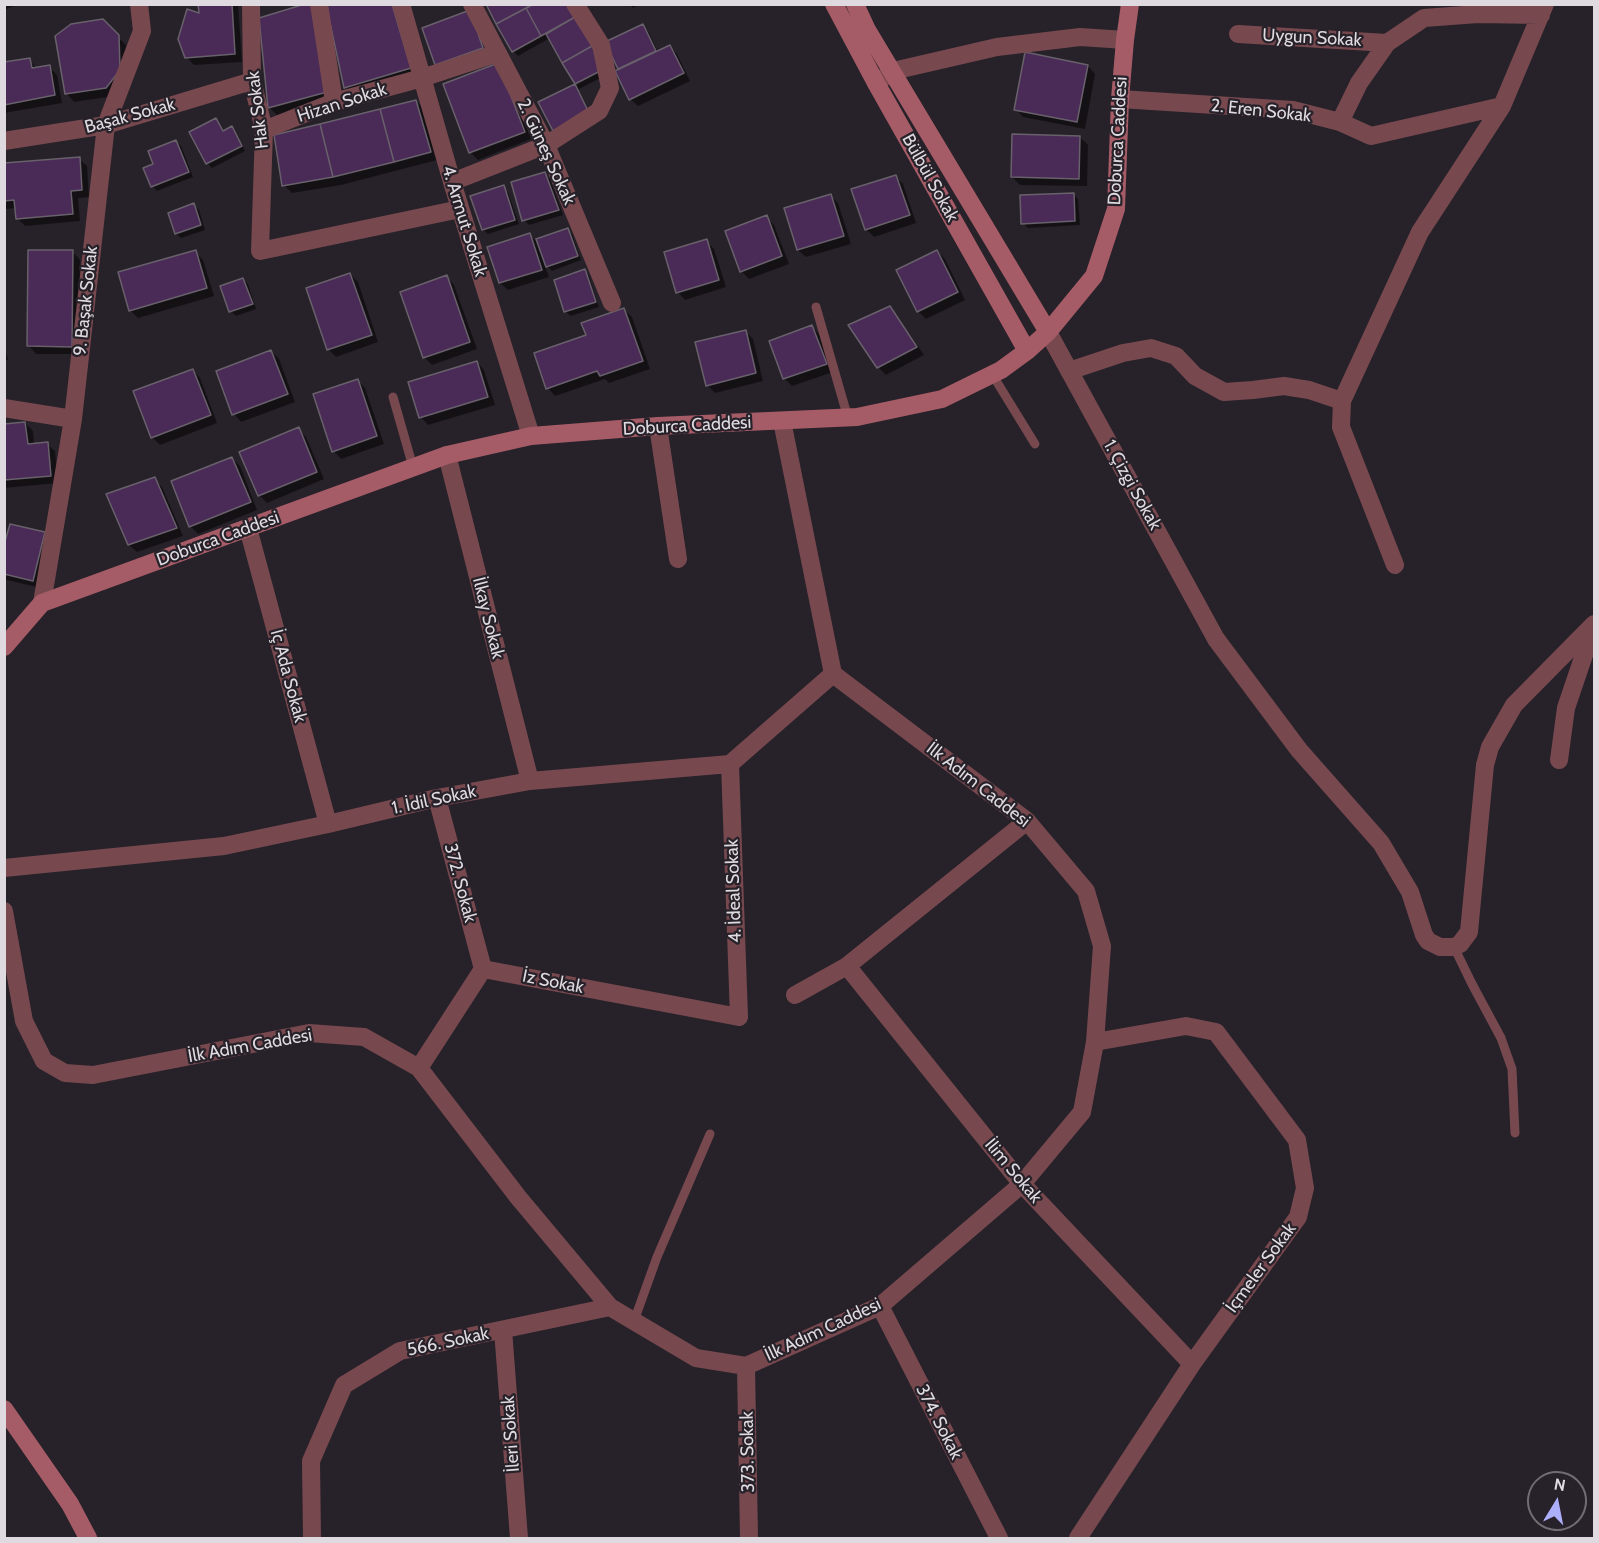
<!DOCTYPE html>
<html>
<head>
<meta charset="utf-8">
<style>
  body { margin:0 }
  #map { position:relative; width:1599px; height:1543px; overflow:hidden; background:#272129; font-family:Cabin,sans-serif }
  canvas { display:block }
  .frame { position:absolute; inset:0; border:6px solid #dfdae0; pointer-events:none }
  .north { position:absolute; left:1527px; top:1471px; width:60px; height:60px; box-sizing:border-box; background:#272129; border:2px solid #716b72; border-radius:50%; rotate:10deg; font-size:16px; font-weight:700; line-height:24px; text-align:center; color:#dfdae0 }
  .north::after { content:''; display:block; margin:auto; width:21px; height:27px; background:#adaffb; clip-path:polygon(50% 0,100% 100%,50% 72%,0 100%) }
</style>
</head>
<body>
<div id="map">
<canvas width="1599" height="1543"></canvas>
<div class="frame"></div>
<div class="north">N</div>
</div>
<script>
const g = document.querySelector('canvas').getContext('2d');
g.lineJoin = 'round';
function fill(path, color) { g.fillStyle = color; g.fill(path, 'evenodd'); }
function stroke(path, color, width, dash) { g.strokeStyle = color; g.lineWidth = width; g.lineCap = dash ? 'butt' : 'round'; g.setLineDash(dash || []); g.stroke(path); }
function drawText(font, color, halo, rows, align = 'center') {
  g.font = font + ' Cabin,sans-serif'; g.lineWidth = 4.5; g.setLineDash([]); g.textBaseline = 'middle'; g.strokeStyle = halo; g.fillStyle = color; for (const [text, x, y, turn = 0] of rows) {
    g.save(); g.translate(x, y); g.rotate((+turn || 0) * Math.PI / 180); g.textAlign = isNaN(turn) ? turn : align; if (halo) g.strokeText(text, 0, 0); g.fillText(text, 0, 0); g.restore();
  }
}
fill(new Path2D(`
  M 4,4 L 19,4 L 4,10 Z
  M 200,4 L 238,4 L 242,62 L 194,65 L 186,57 L 200,15 Z
  M 328,4 L 398,4 L 421,78 L 356,97 L 346,87 Z
  M 488,4 L 569,4 L 608,74 L 579,89 L 541,102 L 577,85 L 550,38 L 518,56 L 513,51 Z
  M 629,4 L 641,4 L 633,8 Z
  M 261,19 L 334,100 L 277,115 L 269,107 Z
  M 102,21 L 126,45 L 127,78 L 114,96 L 74,102 L 67,94 Z
  M 643,26 L 648,31 L 658,52 L 670,46 L 677,54 L 690,81 L 638,106 L 630,99 L 620,68 Z
  M 29,59 L 37,69 L 49,67 L 57,75 L 62,103 L 4,113 L 4,64 Z
  M 1088,66 L 1095,74 L 1085,129 L 1023,117 L 1016,109 Z
  M 506,72 L 531,139 L 478,160 L 470,152 Z
  M 416,101 L 424,109 L 437,160 L 341,185 L 292,193 L 284,185 Z
  M 216,120 L 224,132 L 231,128 L 236,133 L 245,151 L 212,168 L 207,163 Z
  M 1080,137 L 1088,145 L 1087,186 L 1020,185 L 1012,177 Z
  M 176,141 L 181,146 L 193,177 L 157,191 L 152,186 L 155,165 Z
  M 79,159 L 87,166 L 89,197 L 78,198 L 80,221 L 25,226 L 17,218 L 16,208 L 7,209 L 4,207 L 4,165 Z
  M 545,174 L 550,179 L 563,215 L 529,225 L 524,220 Z
  M 895,176 L 903,184 L 916,223 L 874,237 L 866,229 Z
  M 503,187 L 508,192 L 519,224 L 488,234 L 483,230 Z
  M 1073,194 L 1078,199 L 1080,225 L 1028,228 L 1023,223 Z
  M 831,196 L 838,203 L 851,244 L 806,257 L 798,250 Z
  M 194,205 L 199,210 L 205,230 L 181,238 L 176,234 L 170,214 Z
  M 766,217 L 774,225 L 789,264 L 749,279 L 741,271 Z
  M 567,230 L 572,234 L 581,260 L 552,271 L 544,263 L 549,277 L 508,290 L 500,283 L 529,235 L 536,241 Z
  M 706,241 L 714,249 L 726,287 L 685,300 L 678,292 Z
  M 937,251 L 945,259 L 965,300 L 926,319 L 919,312 L 898,271 Z
  M 73,252 L 80,260 L 79,354 L 36,354 L 29,346 Z
  M 195,252 L 203,260 L 214,296 L 138,318 L 130,310 Z
  M 584,271 L 589,276 L 599,307 L 571,316 L 566,312 L 556,280 Z
  M 350,274 L 358,282 L 378,342 L 336,357 L 328,349 Z
  M 447,277 L 454,285 L 477,349 L 432,365 L 424,357 Z
  M 243,279 L 248,284 L 256,309 L 236,316 L 231,311 Z
  M 890,308 L 897,316 L 924,355 L 886,375 L 878,367 Z
  M 624,310 L 632,317 L 650,369 L 609,383 L 605,379 L 555,396 L 548,388 L 588,336 Z
  M 812,327 L 820,335 L 833,372 L 792,386 L 785,379 L 771,342 Z
  M 745,331 L 753,339 L 763,381 L 715,393 L 707,385 Z
  M 4,344 L 8,360 L 4,361 Z
  M 271,351 L 279,359 L 295,402 L 241,422 L 234,414 Z
  M 477,362 L 484,370 L 495,405 L 428,425 L 421,417 Z
  M 193,370 L 200,378 L 217,423 L 160,445 L 152,437 Z
  M 358,381 L 365,388 L 384,444 L 341,459 L 334,451 Z
  M 25,423 L 33,431 L 34,445 L 47,444 L 55,451 L 58,483 L 4,488 L 4,425 Z
  M 298,429 L 306,437 L 324,479 L 267,503 L 259,495 Z
  M 232,458 L 240,466 L 257,510 L 198,534 L 190,526 Z
  M 154,479 L 162,487 L 183,536 L 137,552 L 129,545 Z
  M 44,534 L 52,541 L 41,588 L 7,580 L 4,577 L 4,552 Z`), '#0007');
const building = new Path2D(`
  M 198,4 L 232,4 L 235,54 L 185,58 L 178,39 L 187,9 L 199,13 Z
  M 305,4 L 312,4 L 327,92 L 268,108 L 259,18 Z
  M 326,4 L 392,4 L 411,68 L 344,88 Z
  M 486,4 L 531,4 L 532,5 L 496,24 Z
  M 533,4 L 568,4 L 575,17 L 541,36 L 526,8 Z
  M 526,8 L 541,36 L 512,52 L 496,24 Z
  M 470,10 L 483,48 L 435,65 L 422,28 Z
  M 575,17 L 592,46 L 562,63 L 546,34 Z
  M 103,19 L 119,35 L 120,70 L 106,88 L 65,94 L 55,36 L 71,24 Z
  M 643,24 L 656,51 L 618,69 L 605,42 Z
  M 670,45 L 684,73 L 629,100 L 615,71 Z
  M 592,46 L 604,69 L 575,84 L 562,63 Z
  M 1025,52 L 1088,65 L 1077,122 L 1014,110 Z
  M 30,58 L 32,68 L 50,65 L 55,95 L 4,105 L 4,62 Z
  M 498,63 L 525,132 L 469,153 L 443,84 Z
  M 575,84 L 589,113 L 553,131 L 538,102 Z
  M 416,100 L 431,152 L 394,162 L 380,109 Z
  M 380,109 L 394,162 L 333,177 L 320,124 Z
  M 216,118 L 223,131 L 232,126 L 242,146 L 206,164 L 189,132 Z
  M 320,124 L 333,177 L 282,186 L 274,135 Z
  M 1012,134 L 1080,136 L 1079,179 L 1011,177 Z
  M 176,140 L 189,172 L 151,187 L 143,168 L 153,164 L 148,151 Z
  M 80,157 L 82,190 L 71,191 L 73,214 L 16,219 L 14,200 L 4,201 L 4,163 Z
  M 545,172 L 559,210 L 522,221 L 511,182 Z
  M 896,175 L 910,215 L 865,230 L 851,189 Z
  M 504,185 L 515,220 L 482,230 L 470,196 Z
  M 1074,193 L 1075,221 L 1021,224 L 1020,195 Z
  M 831,194 L 844,236 L 797,250 L 784,208 Z
  M 194,203 L 201,225 L 175,234 L 168,213 Z
  M 767,215 L 782,256 L 740,272 L 725,231 Z
  M 568,228 L 578,256 L 546,267 L 536,239 Z
  M 530,233 L 542,270 L 499,283 L 487,247 Z
  M 707,239 L 719,280 L 676,293 L 664,252 Z
  M 28,250 L 73,250 L 72,347 L 27,346 Z
  M 196,250 L 207,288 L 129,311 L 118,272 Z
  M 937,250 L 958,292 L 917,312 L 896,270 Z
  M 585,269 L 596,302 L 564,312 L 554,280 Z
  M 350,273 L 372,335 L 327,350 L 306,288 Z
  M 447,275 L 470,342 L 423,358 L 400,292 Z
  M 243,278 L 253,304 L 229,312 L 220,286 Z
  M 890,306 L 917,347 L 877,368 L 848,325 Z
  M 624,308 L 643,361 L 600,376 L 597,371 L 546,389 L 534,353 L 586,335 L 581,323 Z
  M 812,325 L 827,364 L 783,379 L 769,341 Z
  M 746,330 L 756,373 L 706,386 L 695,342 Z
  M 271,350 L 288,394 L 232,415 L 216,371 Z
  M 477,361 L 488,397 L 419,418 L 408,382 Z
  M 193,369 L 211,415 L 151,438 L 133,391 Z
  M 358,379 L 377,436 L 332,452 L 313,394 Z
  M 25,422 L 28,444 L 48,442 L 51,476 L 4,480 L 4,424 Z
  M 299,427 L 317,472 L 258,496 L 239,452 Z
  M 232,457 L 251,502 L 189,527 L 171,481 Z
  M 155,477 L 177,528 L 128,545 L 106,494 Z
  M 10,524 L 45,532 L 33,581 L 4,574 L 4,545 Z`);
fill(building, '#4a2a56');
stroke(building, '#68616b', 1.5);
stroke(new Path2D(`
  M 816,307 L 848,418
  M 992,374 L 1035,444
  M 393,397 L 413,467
  M 1454,947 L 1472,984 L 1501,1038 L 1512,1069 L 1515,1133
  M 634,1321 L 657,1257 L 710,1134`), '#77494f', 9);
stroke(new Path2D(`
  M 251,4 L 252,81 L 264,130 L 260,251 L 460,209
  M 319,4 L 334,102
  M 401,4 L 452,182 L 531,436
  M 472,4 L 546,145 L 612,303
  M 1238,34 L 1387,43
  M 876,83 L 893,71 L 997,47 L 1080,37 L 1125,40
  M 1120,99 L 1293,110 L 1340,122 L 1371,136 L 1502,106
  M 1340,122 L 1359,83 L 1387,43 L 1424,18 L 1478,14 L 1541,15
  M 264,130 L 334,102 L 422,78 L 498,53
  M 4,141 L 106,125 L 252,81
  M 452,182 L 546,145 L 599,111 L 610,88 L 601,45 L 575,4
  M 1048,332 L 1216,639 L 1299,750 L 1381,843 L 1410,892 L 1424,935 L 1428,941 L 1440,947 L 1454,947 L 1460,944 L 1469,932 L 1485,765 L 1490,747 L 1514,705 L 1594,624
  M 1069,371 L 1123,353 L 1151,348 L 1176,356 L 1195,376 L 1224,392 L 1253,390 L 1284,386 L 1309,390 L 1342,401
  M 4,408 L 73,419
  M 658,426 L 678,559
  M 447,455 L 530,781
  M 248,528 L 328,824
  M 1395,565 L 1341,427 L 1342,401 L 1420,232 L 1502,106 L 1545,4
  M 42,603 L 73,419 L 106,125 L 142,31 L 139,4
  M 1559,760 L 1566,708 L 1588,643 L 1594,633
  M 437,798 L 483,969
  M 4,868 L 224,846 L 328,824 L 437,798 L 530,781 L 730,764 L 833,674
  M 4,911 L 24,1021 L 44,1061 L 65,1073 L 93,1075 L 309,1033 L 364,1037 L 419,1068 L 518,1197 L 610,1307 L 696,1358 L 746,1366 L 880,1306 L 1022,1184 L 1082,1112 L 1095,1042 L 1102,946 L 1086,891 L 1027,821 L 833,674 L 782,421
  M 847,966 L 1022,1184 L 1192,1364
  M 795,995 L 847,966 L 1027,821
  M 419,1068 L 483,969 L 739,1017 L 730,764
  M 880,1306 L 999,1538
  M 503,1330 L 519,1538
  M 746,1366 L 749,1538
  M 312,1538 L 311,1461 L 344,1385 L 400,1351 L 610,1307
  M 1078,1538 L 1192,1364 L 1298,1217 L 1305,1188 L 1297,1140 L 1216,1032 L 1186,1026 L 1095,1042`), '#77494f', 18);
stroke(new Path2D(`
  M 834,4 L 876,83 L 1027,351
  M 855,4 L 867,30 L 1048,332
  M 4,647 L 42,603 L 447,455 L 531,436 L 658,426 L 857,417 L 942,399 L 1001,370 L 1027,351 L 1048,332 L 1094,276 L 1116,209 L 1120,99 L 1125,40 L 1130,4
  M 4,1409 L 70,1504 L 88,1538`), '#a65c67', 18);
drawText('18px', '#dfdae0', '#272129', [
  ["Uygun Sokak",1312,38,3],
  ["Hizan Sokak",342,103,-18],
  ["Hak Sokak",258,110,-97],
  ["2. Eren Sokak",1261,111,6],
  ["Başak Sokak",130,116,-15],
  ["Doburca Caddesi",1118,141,-87],
  ["2. Güneş Sokak",546,152,65],
  ["Bülbül Sokak",930,178,61],
  ["4. Armut Sokak",464,221,73],
  ["9. Başak Sokak",86,301,-84],
  ["Doburca Caddesi",687,426,-3],
  ["1. Çizgi Sokak",1132,485,61],
  ["Doburca Caddesi",218,539,-20],
  ["İlkay Sokak",488,618,76],
  ["İç Ada Sokak",288,676,75],
  ["İlk Adım Caddesi",978,785,38],
  ["1. İdil Sokak",434,800,-12],
  ["372. Sokak",460,883,75],
  ["4. İdeal Sokak",734,891,-92],
  ["İz Sokak",553,982,11],
  ["İlk Adım Caddesi",250,1046,-10],
  ["İlim Sokak",1013,1171,50],
  ["İçmeler Sokak",1261,1268,-54],
  ["İlk Adım Caddesi",823,1330,-25],
  ["566. Sokak",448,1342,-12],
  ["374. Sokak",939,1422,63],
  ["İleri Sokak",511,1434,-94],
  ["373. Sokak",748,1452,-91]
]);
</script>
</body>
</html>
